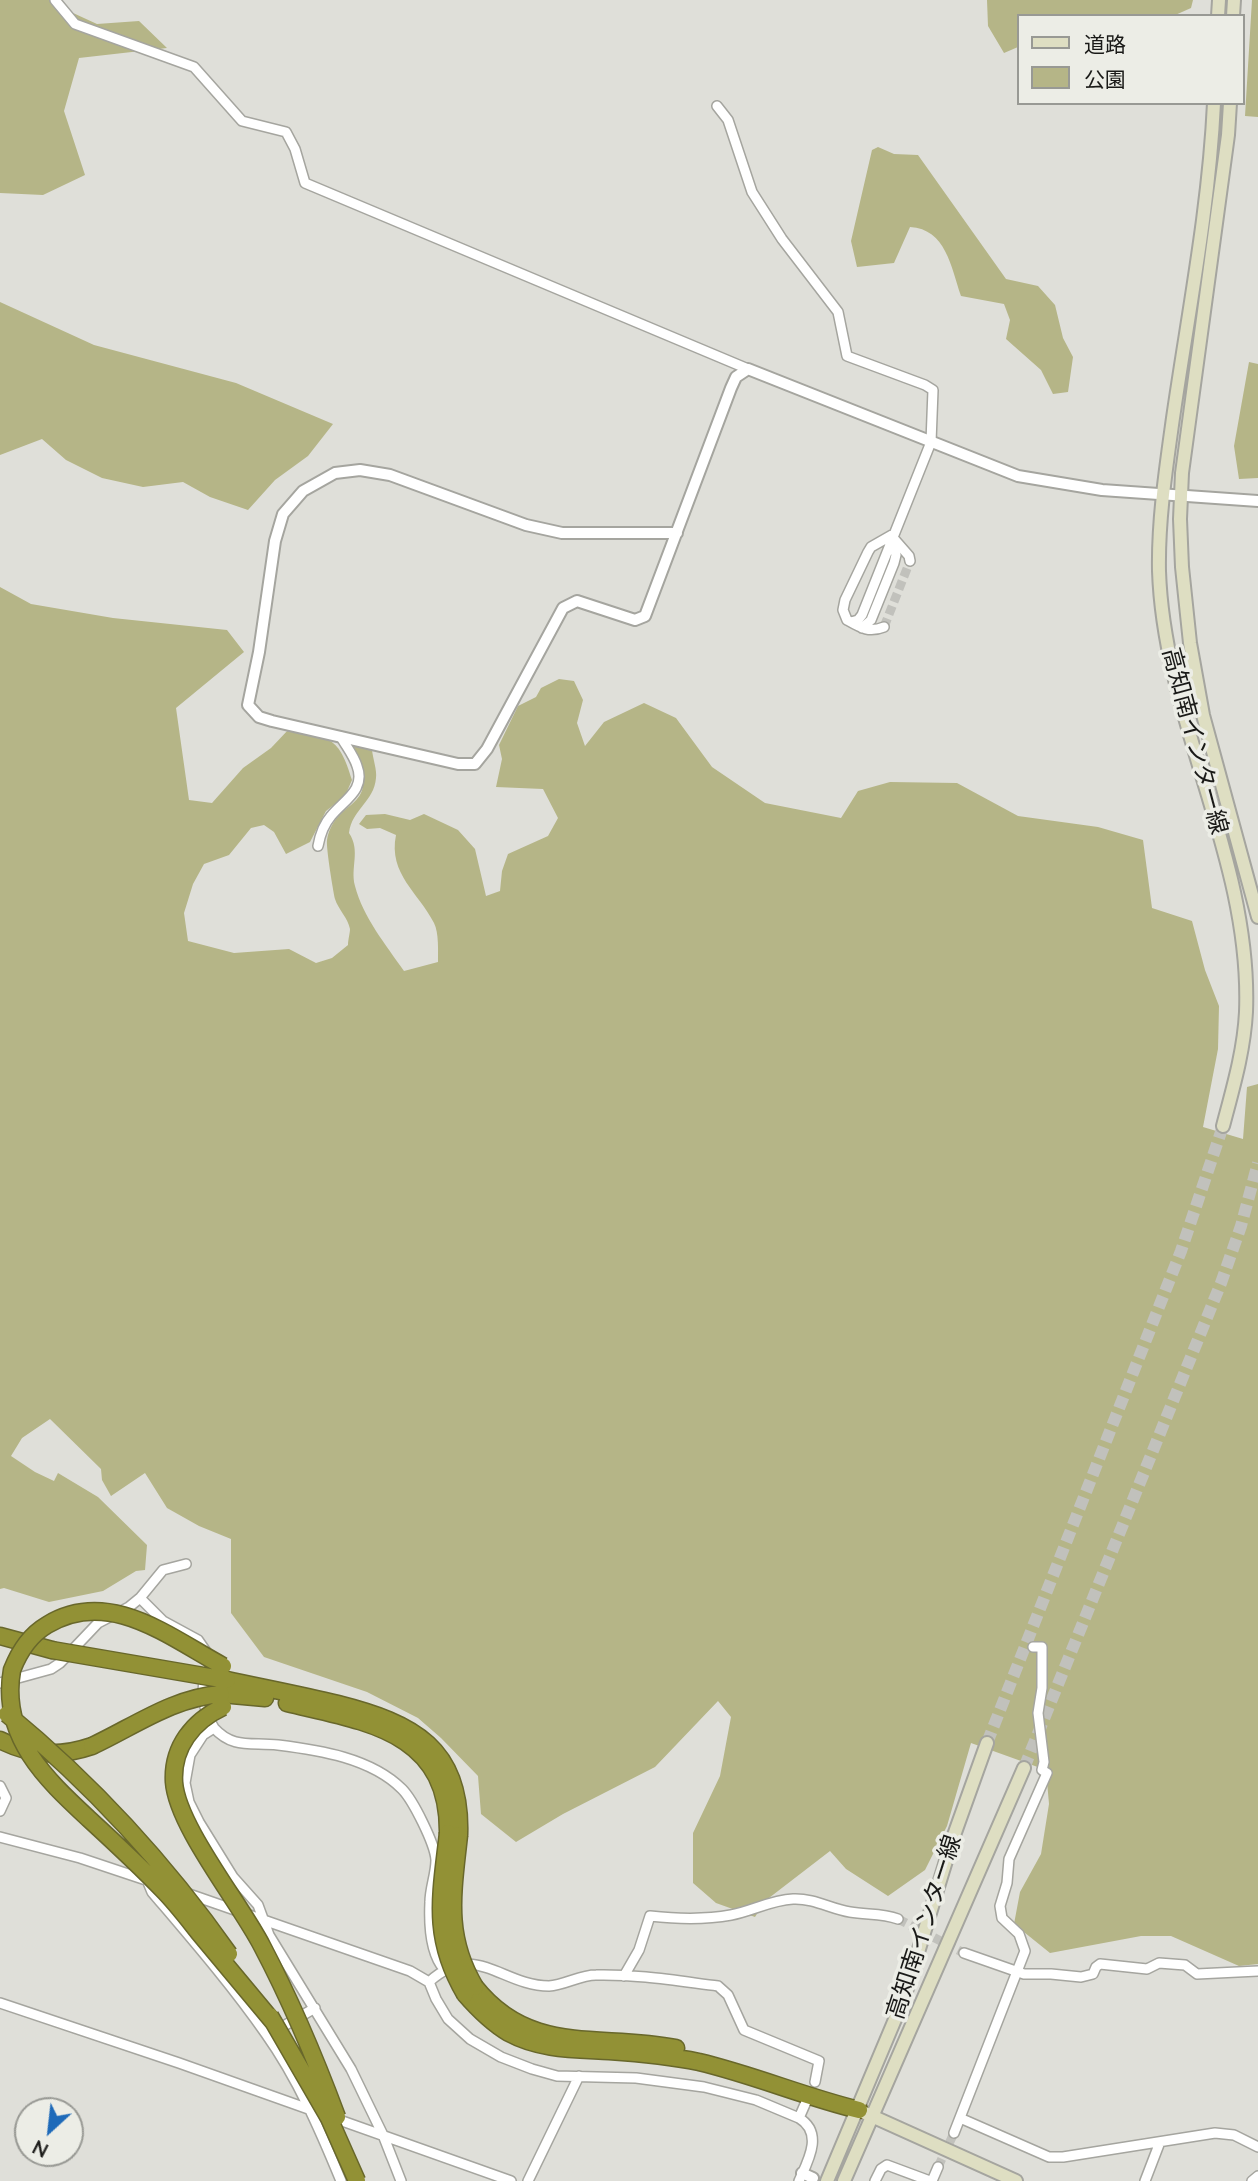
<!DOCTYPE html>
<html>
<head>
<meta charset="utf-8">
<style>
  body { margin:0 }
  #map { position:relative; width:1258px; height:2181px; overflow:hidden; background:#dfdfd9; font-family:Lato,"Noto Sans JP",sans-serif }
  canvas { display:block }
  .legend { position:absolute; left:1017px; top:14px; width:228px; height:91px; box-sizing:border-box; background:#ecede6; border:2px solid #989994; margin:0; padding:9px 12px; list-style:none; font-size:21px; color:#1a1a18 }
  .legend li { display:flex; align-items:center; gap:14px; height:35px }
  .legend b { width:35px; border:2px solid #989994 }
  .north { position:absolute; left:14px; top:2097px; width:70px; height:70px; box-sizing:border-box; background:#ecede6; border:2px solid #989994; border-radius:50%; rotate:207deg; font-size:19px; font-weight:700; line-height:28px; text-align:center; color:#1a1a18 }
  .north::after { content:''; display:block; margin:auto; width:24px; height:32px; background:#1e6ab9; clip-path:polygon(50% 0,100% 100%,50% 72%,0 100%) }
</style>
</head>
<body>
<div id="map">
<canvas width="1258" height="2181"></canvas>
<ul class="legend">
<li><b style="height:9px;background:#dedec2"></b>道路</li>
<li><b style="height:19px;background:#b5b587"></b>公園</li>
</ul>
<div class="north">N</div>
</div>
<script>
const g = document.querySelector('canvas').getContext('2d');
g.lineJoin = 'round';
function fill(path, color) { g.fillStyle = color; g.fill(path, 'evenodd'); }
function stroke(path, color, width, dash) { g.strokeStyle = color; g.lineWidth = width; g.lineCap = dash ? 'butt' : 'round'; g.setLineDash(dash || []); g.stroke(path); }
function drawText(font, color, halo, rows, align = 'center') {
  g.font = font + ' Lato,"Noto Sans JP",sans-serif'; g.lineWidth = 7; g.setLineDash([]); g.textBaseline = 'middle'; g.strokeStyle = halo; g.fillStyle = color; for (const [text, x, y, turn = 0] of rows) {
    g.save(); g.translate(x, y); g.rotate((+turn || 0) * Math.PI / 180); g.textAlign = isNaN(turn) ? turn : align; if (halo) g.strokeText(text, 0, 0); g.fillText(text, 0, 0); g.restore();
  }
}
fill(new Path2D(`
  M 0,0 L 59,0 L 60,7 L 97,24 L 139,21 L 167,48 L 79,58 L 64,111 L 85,175 L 43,195 L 0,193 Z
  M 987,0 L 1193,0 L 1191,8 L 1173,16 L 1018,16 L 1018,47 L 1004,53 L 988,26 Z
  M 1252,0 L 1258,0 L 1258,117 L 1245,116 Z
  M 878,147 L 894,154 L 918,155 L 1006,279 L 1038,286 L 1055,305 L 1063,338 L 1073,357 L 1068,392 L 1053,394 L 1041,370 L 1006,339 L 1010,320 L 1004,304 L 961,296 C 951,267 946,229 910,227 L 894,263 L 857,267 L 851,241 L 872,150 Z
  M 0,302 L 94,345 L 236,383 L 333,424 L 308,456 L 275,480 L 248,510 L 210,497 L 183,482 L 143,487 L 102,478 L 66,460 L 42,439 L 0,455 Z
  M 1249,362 L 1258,364 L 1258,478 L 1239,479 L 1234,446 Z
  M 0,587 L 31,604 L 113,618 L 227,630 L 244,652 L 176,708 L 189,800 L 212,803 L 243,768 L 271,748 L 289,729 C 330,738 339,736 352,780 L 345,796 L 326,811 L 310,842 L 286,854 L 274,832 L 264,825 L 251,828 L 229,855 L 204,864 L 193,884 L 184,913 L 188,941 L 234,953 L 289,949 L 316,963 L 332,958 L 348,945 C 348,940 350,933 350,929 C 348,918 338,909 335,899 C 333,890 326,848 327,840 C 336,794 384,814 353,746 L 372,750 C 373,759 377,770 376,778 C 374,802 352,809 349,833 C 361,851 350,867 355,886 C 363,917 386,945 404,971 L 438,962 C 438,951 439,933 434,923 C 419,893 388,874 396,835 L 380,828 L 367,829 L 359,824 L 366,815 L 385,814 L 410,820 L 424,814 L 458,830 L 475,849 L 486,896 L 500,891 L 502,871 L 508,854 L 548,836 L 558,818 L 543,789 L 496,787 L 502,759 L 499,745 L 518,706 L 536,697 L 541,688 L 559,679 L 574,681 L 583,700 L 577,723 L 585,746 L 604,722 L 644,703 L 676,718 L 712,767 L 765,803 L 841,818 L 858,791 L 890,782 L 957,783 L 1018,816 L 1098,827 L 1143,840 L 1152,908 L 1192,921 L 1205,970 L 1219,1006 L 1218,1049 L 1203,1127 L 1243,1139 L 1247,1087 L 1258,1084 L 1258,1964 L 1239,1966 L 1171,1936 L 1141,1936 L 1050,1953 L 1014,1924 L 1020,1892 L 1041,1854 L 1049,1804 L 1046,1770 L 971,1743 L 947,1826 L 925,1870 L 888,1896 L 846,1869 L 830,1851 L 765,1901 L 755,1917 L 716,1903 L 693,1883 L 693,1833 L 720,1776 L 731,1717 L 718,1701 L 655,1767 L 563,1814 L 516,1842 L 481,1814 L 478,1776 L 441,1738 L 418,1718 L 367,1692 L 264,1657 L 231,1613 L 231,1539 L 199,1526 L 167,1508 L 145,1473 L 111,1496 L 102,1480 L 101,1469 L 50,1419 L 22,1438 L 11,1456 L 35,1472 L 54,1481 L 58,1473 L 98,1497 L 147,1545 L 145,1570 L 136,1571 L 103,1591 L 49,1602 L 4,1588 L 0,1589 Z`), '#b5b587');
stroke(new Path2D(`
  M 884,627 L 910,561
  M 898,1919 L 964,1953
  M 938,2167 L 954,2133`), '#c1c1bc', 9, [9, 4.5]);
stroke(new Path2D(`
  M 987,1743 L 1181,1251 L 1223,1126
  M 1024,1768 L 1221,1283 L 1241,1226 L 1258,1163`), '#c1c1bc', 12, [12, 6]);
const minor = new Path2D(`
  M 55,0 L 75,24 L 194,67 L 242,121 L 286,132 L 295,149 L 305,183 L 748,369
  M 717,106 L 728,120 L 752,192 L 782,239 L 838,312 L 847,356 L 925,385 L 933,390 L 931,442 L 862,615 L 858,620 L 851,622
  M 895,540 L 909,556 L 910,561
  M 884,627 C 869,633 861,628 847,620 L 843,610 L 845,600 L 868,552 L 871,547 L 892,535
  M 862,628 L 871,620 L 894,563 L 896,555 L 892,537
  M 318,846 C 320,835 324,824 331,816 C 344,800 366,790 357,766 C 354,756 346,746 341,737
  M 186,1564 L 163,1570 L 140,1598 L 163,1621 L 198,1640 L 207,1653
  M 205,1674 C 201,1693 203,1711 214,1728 L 203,1735 L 190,1755 L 185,1783 L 189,1802 L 199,1822 L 233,1877 L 258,1905 L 269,1935 L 351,2069 L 383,2135 L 401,2181
  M 0,1683 L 51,1669 L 60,1663 L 98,1623 L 129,1607 L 140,1598
  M 214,1728 C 233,1749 251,1742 278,1745 C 319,1750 371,1758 402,1789 C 413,1800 435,1844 436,1860 C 436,1874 430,1888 430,1902 C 429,1923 430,1953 444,1969
  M 0,1786 L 6,1798 L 0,1811
  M 0,1837 L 80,1858 L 149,1881
  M 147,1880 L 152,1892 C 191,1938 231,1984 266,2034 C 298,2079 320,2130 341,2181
  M 186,1893 L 410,1971 L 429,1982 L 436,1999 L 448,2019 L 470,2039 L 501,2057 L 532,2069 L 557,2076 L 636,2078 L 704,2087 L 756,2100 L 799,2118 C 824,2133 808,2161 799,2181
  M 964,1953 L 1024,1974 L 1051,1974 L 1081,1977 L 1093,1974 L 1096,1967 L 1100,1964 L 1147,1969 L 1159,1963 L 1185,1965 L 1197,1974 L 1258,1971
  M 624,1976 L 639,1950 L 650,1916 C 677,1919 704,1920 731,1915 C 752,1911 771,1900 793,1899 C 814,1898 831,1909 850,1912 C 867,1915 882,1913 898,1919
  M 429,1982 C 475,1940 502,1986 549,1986 C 565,1985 580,1975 596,1975 C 636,1974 678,1981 718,1986 L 728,1995 L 744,2030 L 819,2061 L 815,2082
  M 0,2003 L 179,2063 L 511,2181
  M 275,2031 L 315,2008
  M 799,2118 L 806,2102
  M 960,2118 L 1049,2157 L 1063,2157 L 1215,2133 L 1234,2135 L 1258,2147
  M 954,2133 L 1025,1951 L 1019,1934 L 1002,1918 L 1000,1906 L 1007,1883 L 1009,1859 L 1047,1773 L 1042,1770 L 1044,1762 L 1038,1713 L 1042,1688 L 1042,1647 L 1033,1647
  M 528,2181 L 579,2076
  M 875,2181 L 881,2169 L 887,2165 L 930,2181
  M 932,2181 L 938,2167
  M 1145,2181 L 1160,2142
  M 1252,2181 L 1258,2176`);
const tertiary = new Path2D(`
  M 677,533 L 562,533 L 526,525 L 390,475 L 360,470 L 335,473 L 303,491 L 283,514 L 275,541 L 259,652 L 248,705 L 259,717 L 272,721 L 458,764 L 475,764 L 487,749 L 563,608 L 577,601 L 635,620 L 645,616 L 731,388 L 736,377 L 748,369 L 1018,476 L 1102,490 L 1258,501
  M 802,2173 L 813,2178`);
const secondary = new Path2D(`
  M 1218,16 L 1219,0
  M 1233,16 L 1234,0
  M 1214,103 C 1209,209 1188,314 1173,418 C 1166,468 1158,521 1159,571 C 1164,722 1252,859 1246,1012 C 1244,1051 1233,1088 1223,1126
  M 1230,103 L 1228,135 L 1182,473 L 1180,519 L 1182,567 L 1190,643 L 1203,715 L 1258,917
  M 865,2113 L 1016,2181
  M 827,2181 L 904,1998 L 953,1838 L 987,1743
  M 844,2181 L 1024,1768`);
const motorway = new Path2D(`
  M 0,1636 L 52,1650
  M 227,1680 C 264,1688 301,1695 338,1704 C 413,1723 462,1748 459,1835
  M 221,1694 L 265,1698
  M 287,1703 C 366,1722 449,1731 448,1833
  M 0,1740 C 31,1756 60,1757 92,1746
  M 475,1987 C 530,2056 598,2033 676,2048
  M 465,1994 C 478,2009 492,2023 509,2033 C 540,2050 575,2049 609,2051 C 639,2053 670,2056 699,2062 C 754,2075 805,2097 859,2110`);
stroke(minor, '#a5a59f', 12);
stroke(tertiary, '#a5a59f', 14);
stroke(secondary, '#a5a59f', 16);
stroke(motorway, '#68672b', 19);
stroke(minor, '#fff', 9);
stroke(tertiary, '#fff', 10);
stroke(secondary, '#dedec2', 12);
stroke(motorway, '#929135', 16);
const motorwayBridge = new Path2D(`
  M 52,1650 L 227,1680
  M 223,1666 C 169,1637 109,1587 47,1625 C 30,1635 19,1652 12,1670 C 0,1737 47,1780 89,1819 C 114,1842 139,1865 162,1889 C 176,1903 188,1919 200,1934 C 225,1964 250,1994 275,2024
  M 223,1707 C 193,1721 172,1747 174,1782 C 177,1826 240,1903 262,1946 C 291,2001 315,2058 337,2117
  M 7,1714 C 92,1784 165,1863 229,1954
  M 92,1746 C 135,1726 172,1698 221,1694
  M 448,1833 C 441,1896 431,1936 465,1994
  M 459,1835 C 453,1892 444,1935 475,1987
  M 270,2016 L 329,2118 L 357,2181`);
stroke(motorwayBridge, '#68672b', 19, []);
stroke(motorwayBridge, '#929135', 16);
drawText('24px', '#1a1a18', '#ecede6', [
  ["高知南インター線",1195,741,75],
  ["高知南インター線",924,1927,-72]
]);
</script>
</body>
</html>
